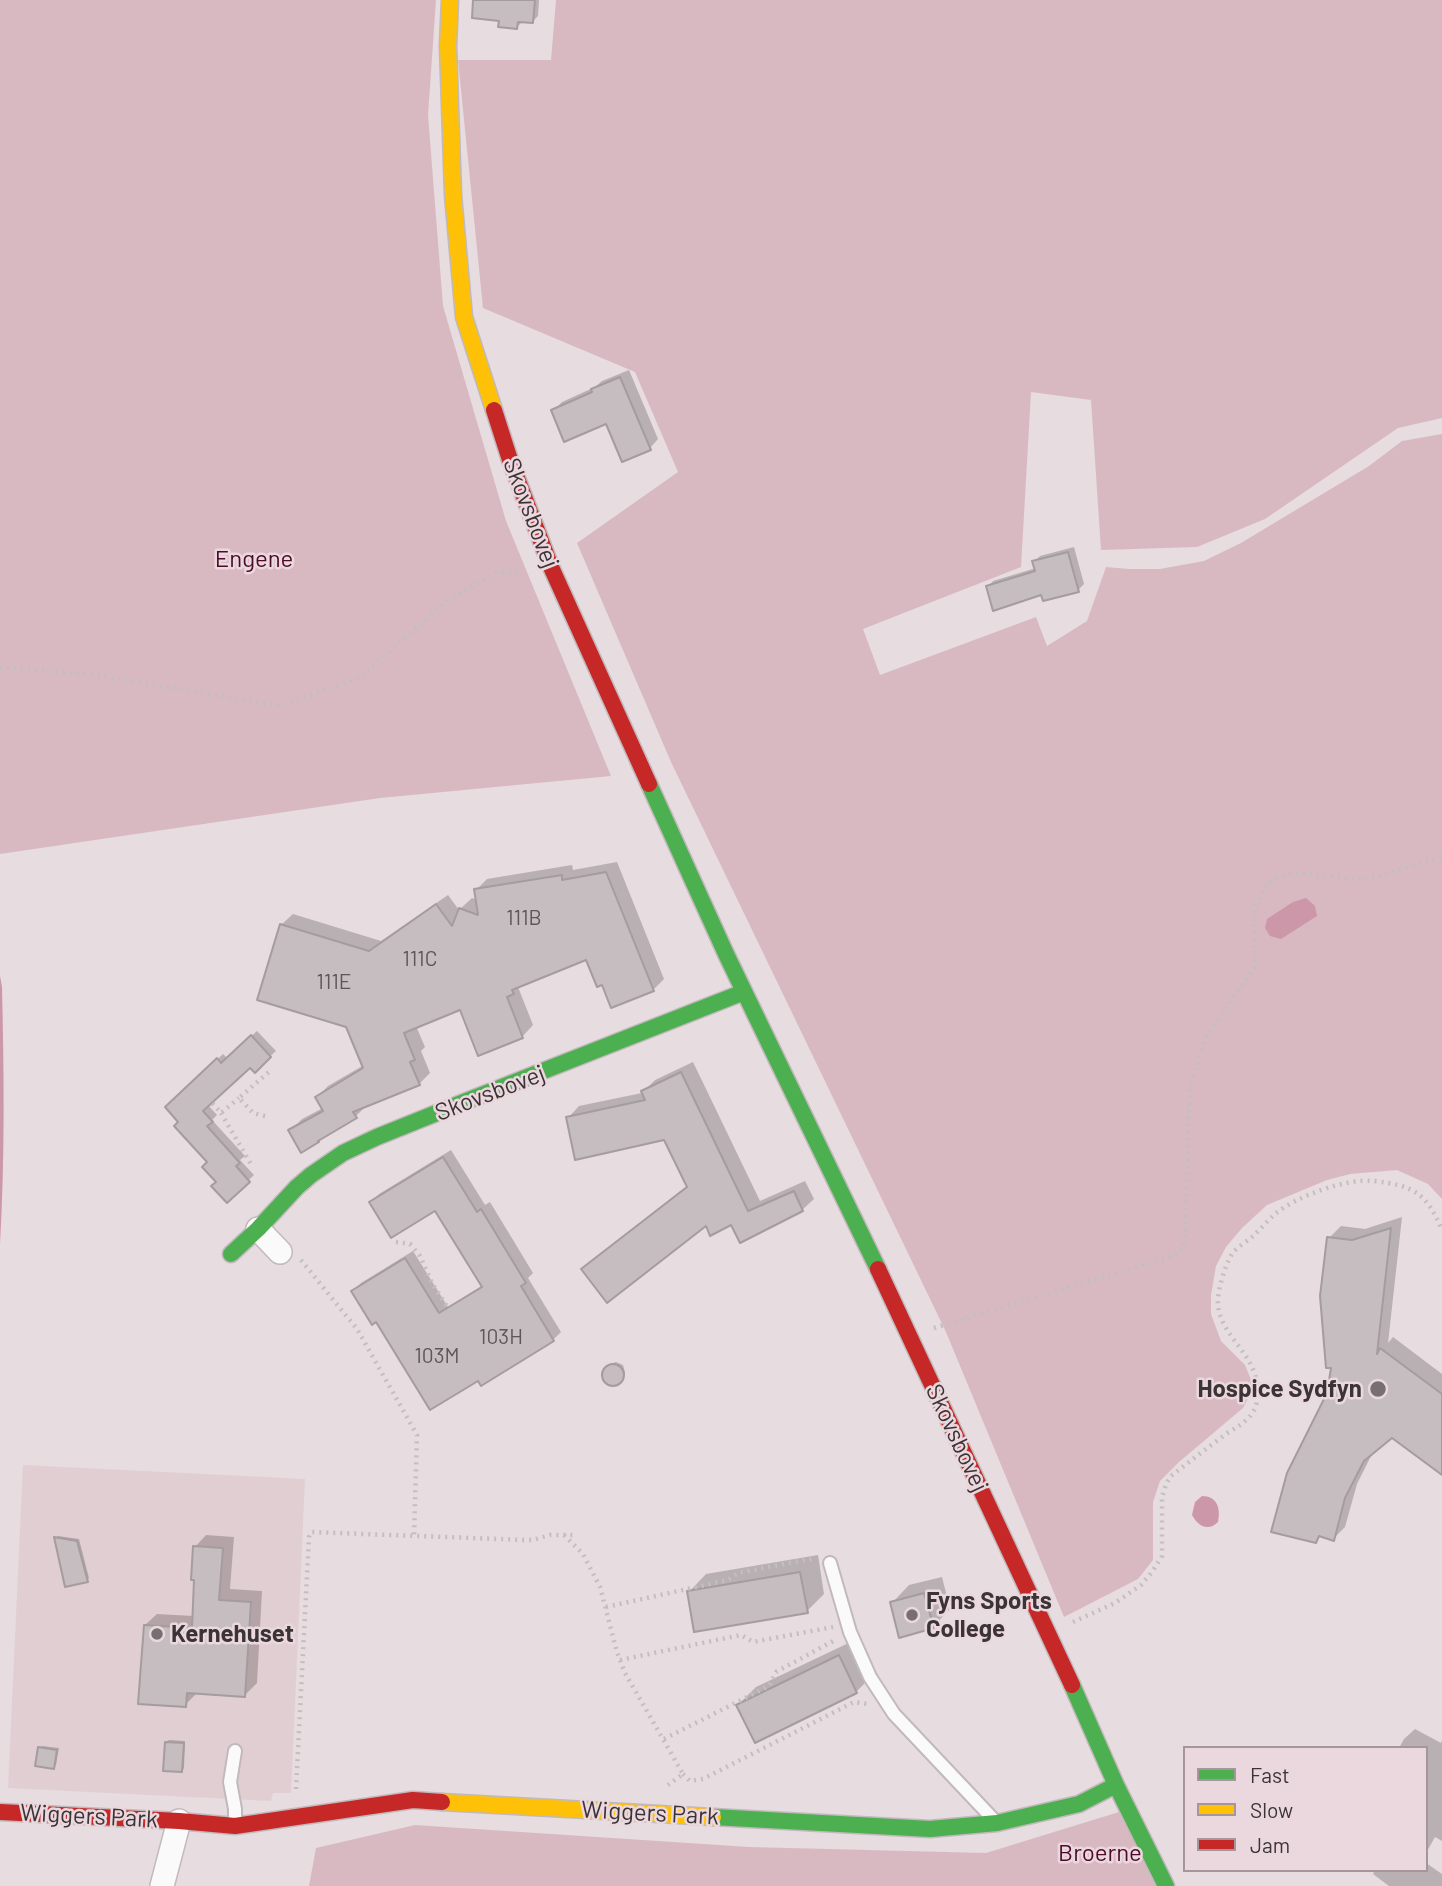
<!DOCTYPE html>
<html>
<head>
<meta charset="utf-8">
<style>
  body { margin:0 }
  #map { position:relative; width:1442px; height:1886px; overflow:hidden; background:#e7dcdf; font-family:Barlow,sans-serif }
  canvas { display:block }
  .legend { position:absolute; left:1183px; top:1746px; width:245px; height:126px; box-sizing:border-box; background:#ebd8de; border:2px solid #a5969b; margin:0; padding:9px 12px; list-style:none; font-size:21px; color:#3b3436 }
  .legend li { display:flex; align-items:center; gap:14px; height:35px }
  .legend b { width:35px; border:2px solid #a5969b }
</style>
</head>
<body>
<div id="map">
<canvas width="1442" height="1886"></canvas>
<ul class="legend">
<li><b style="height:9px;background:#4caf50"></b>Fast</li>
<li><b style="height:9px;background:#ffc107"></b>Slow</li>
<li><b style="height:9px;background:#c62828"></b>Jam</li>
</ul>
</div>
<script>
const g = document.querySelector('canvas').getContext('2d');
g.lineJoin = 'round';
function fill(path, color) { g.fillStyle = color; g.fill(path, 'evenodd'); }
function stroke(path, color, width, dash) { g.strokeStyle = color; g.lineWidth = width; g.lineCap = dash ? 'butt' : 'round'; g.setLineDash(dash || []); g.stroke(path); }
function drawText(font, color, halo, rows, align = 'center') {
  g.font = font + ' Barlow,sans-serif'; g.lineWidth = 5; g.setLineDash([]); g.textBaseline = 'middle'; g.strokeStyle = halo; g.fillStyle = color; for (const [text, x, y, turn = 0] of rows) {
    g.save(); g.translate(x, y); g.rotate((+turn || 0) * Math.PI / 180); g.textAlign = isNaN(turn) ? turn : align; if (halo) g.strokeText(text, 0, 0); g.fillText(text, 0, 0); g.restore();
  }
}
fill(new Path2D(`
  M 23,1465 L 305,1479 L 291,1793 L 273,1793 L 271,1801 L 8,1788 Z`), '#e1ced3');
fill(new Path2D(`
  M 0,0 L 436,0 L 428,115 L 443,306 L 506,521 L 611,776 L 380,798 L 0,854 Z
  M 556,0 L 1442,0 L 1442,418 L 1398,428 L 1265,519 L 1197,547 L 1101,550 L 1091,400 L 1031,392 L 1021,567 L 863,629 L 880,675 L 1036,617 L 1047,646 L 1087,621 L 1106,567 L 1129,569 L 1160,569 L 1204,561 L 1241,543 L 1369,466 L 1402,441 L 1442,434 L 1442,1199 L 1428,1184 L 1397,1170 L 1350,1174 L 1327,1180 L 1267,1205 L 1242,1228 L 1226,1247 L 1216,1266 L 1211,1295 L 1211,1314 L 1221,1341 L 1245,1365 L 1254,1387 L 1243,1408 L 1179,1462 L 1160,1481 L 1153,1502 L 1153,1560 L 1138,1579 L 1064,1617 L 946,1332 L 671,762 L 577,543 L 678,472 L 635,372 L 483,308 L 458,60 L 551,60 Z
  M 1119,1812 L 1157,1886 L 309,1886 L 316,1848 L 415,1825 L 749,1847 L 986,1853 Z`), '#d8b9c2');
fill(new Path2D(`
  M 1306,898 L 1315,906 L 1317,916 L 1281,939 L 1270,936 L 1265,928 L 1267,919 L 1293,902 Z
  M 0,976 L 2,987 C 4,1073 5,1158 0,1244 Z
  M 1202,1496 C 1217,1496 1221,1508 1218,1522 C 1208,1532 1198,1526 1192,1515 L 1195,1502 Z`), '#cc97a8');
fill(new Path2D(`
  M 475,0 L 539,0 L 538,16 L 532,22 L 522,22 L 517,27 Z
  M 629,370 L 658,439 L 650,448 L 607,422 L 553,411 L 562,402 L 595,387 L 602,381 Z
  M 1074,547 L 1084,584 L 1078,590 L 1043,593 L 988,587 L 993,581 L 1036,568 L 1034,562 L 1040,556 Z
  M 617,862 L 664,979 L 653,990 L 603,983 L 587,958 L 518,987 L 533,1025 L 522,1037 L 461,1008 L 416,1026 L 425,1047 L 421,1051 L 430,1073 L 419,1084 L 368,1104 L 356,1116 L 301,1150 L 291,1130 L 302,1119 L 323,1108 L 317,1097 L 328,1086 L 364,1065 L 348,1026 L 281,925 L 293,914 L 381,941 L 448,895 L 459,910 L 472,898 L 477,900 L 476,890 L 487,879 L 572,865 L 573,870 Z
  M 257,1031 L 276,1051 L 255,1070 L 250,1066 L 208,1105 L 217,1115 L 212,1120 L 245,1156 L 240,1160 L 254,1175 L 227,1201 L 209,1162 L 181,1122 L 167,1107 L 223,1054 L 227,1058 Z
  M 693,1062 L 760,1201 L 805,1181 L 814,1199 L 802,1210 L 732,1223 L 707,1224 L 583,1269 L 595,1258 L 688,1185 L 665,1138 L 568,1118 L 579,1106 L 642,1093 L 655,1080 Z
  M 451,1150 L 485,1205 L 490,1202 L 533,1273 L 528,1278 L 561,1332 L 553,1340 L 478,1378 L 377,1320 L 353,1291 L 361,1283 L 413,1251 L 448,1307 L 483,1285 L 436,1208 L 371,1202 L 379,1194 Z
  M 1402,1217 L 1388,1343 L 1393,1337 L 1442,1374 L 1442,1473 L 1391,1435 L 1374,1450 L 1357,1484 L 1345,1527 L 1333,1539 L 1321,1535 L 1315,1541 L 1328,1394 L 1334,1366 L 1329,1238 L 1341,1226 L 1365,1229 Z
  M 616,1362 L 623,1365 L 625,1372 L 619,1382 L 612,1384 L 606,1381 L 603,1374 L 610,1364 Z
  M 206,1535 L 234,1537 L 230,1589 L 262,1591 L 257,1683 L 245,1695 L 198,1692 L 185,1705 L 145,1625 L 157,1614 L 194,1616 L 196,1579 L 195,1547 Z
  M 58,1536 L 79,1539 L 89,1578 L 87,1580 L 56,1538 Z
  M 818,1555 L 824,1594 L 807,1611 L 689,1592 L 706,1574 Z
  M 942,1577 L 950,1609 L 933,1627 L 892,1603 L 909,1585 Z
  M 857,1639 L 874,1674 L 856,1692 L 756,1740 L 738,1705 L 756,1687 Z
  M 1415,1729 L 1441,1743 L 1442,1740 L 1442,1841 L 1435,1837 L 1426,1853 L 1426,1748 L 1399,1748 L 1404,1739 Z
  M 169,1740 L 185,1741 L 184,1768 L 182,1771 L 166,1742 Z
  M 42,1746 L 59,1748 L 56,1765 L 54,1767 L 40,1748 Z
  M 1426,1863 L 1442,1874 L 1442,1886 L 1389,1886 L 1373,1874 L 1375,1870 L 1426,1870 Z`), '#0003');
const building = new Path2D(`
  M 473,0 L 535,0 L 533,23 L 518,22 L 517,29 L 498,27 L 499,21 L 472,18 Z
  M 620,377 L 651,450 L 622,462 L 606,424 L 564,442 L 551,410 L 592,392 L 591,389 Z
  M 1068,552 L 1079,592 L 1043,601 L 1041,595 L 993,611 L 986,586 L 1035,571 L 1032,561 Z
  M 606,872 L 654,991 L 611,1008 L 602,985 L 597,987 L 586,960 L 512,990 L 514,994 L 507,997 L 523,1038 L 478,1056 L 460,1010 L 404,1033 L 415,1060 L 410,1062 L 420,1085 L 353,1112 L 357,1118 L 318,1141 L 319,1142 L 301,1153 L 288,1130 L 323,1111 L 315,1097 L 363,1068 L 346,1027 L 257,1000 L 280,924 L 369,951 L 436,904 L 452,926 L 459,908 L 478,915 L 474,889 L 562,875 L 562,880 Z
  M 251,1035 L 271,1057 L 255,1073 L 250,1068 L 203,1111 L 213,1122 L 207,1126 L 240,1163 L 236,1166 L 250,1182 L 227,1203 L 211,1186 L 216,1182 L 202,1167 L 207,1162 L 174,1126 L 178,1122 L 165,1107 L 217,1058 L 221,1063 Z
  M 681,1072 L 748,1211 L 794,1191 L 803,1211 L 740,1243 L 731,1225 L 710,1236 L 706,1226 L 607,1303 L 581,1269 L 687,1187 L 664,1140 L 575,1160 L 566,1117 L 645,1100 L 641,1091 Z
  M 443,1157 L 477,1212 L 481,1209 L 526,1283 L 521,1286 L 554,1341 L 481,1386 L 478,1381 L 430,1410 L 376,1322 L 372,1325 L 351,1291 L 405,1258 L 439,1313 L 482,1287 L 435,1211 L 391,1238 L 369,1202 Z
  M 1391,1228 L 1377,1354 L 1380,1348 L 1442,1394 L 1442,1475 L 1392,1438 L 1364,1461 L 1345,1498 L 1334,1541 L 1319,1536 L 1316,1543 L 1271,1532 L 1287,1473 L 1327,1393 L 1331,1368 L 1326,1368 L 1320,1296 L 1327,1237 L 1352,1240 Z
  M602 1375a11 11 0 1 1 22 0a11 11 0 1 1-22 0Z
  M 54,1537 L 77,1541 L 88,1582 L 65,1587 Z
  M 193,1546 L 223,1548 L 219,1600 L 251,1602 L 245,1697 L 187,1693 L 186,1707 L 138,1704 L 144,1625 L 192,1628 L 194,1580 L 191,1580 Z
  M 800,1572 L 808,1613 L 694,1632 L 687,1591 Z
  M 924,1593 L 934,1628 L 899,1638 L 890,1602 Z
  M 839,1655 L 857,1693 L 755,1743 L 736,1705 Z
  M 165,1742 L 184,1743 L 182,1772 L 163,1771 Z
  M 38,1747 L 57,1750 L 54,1769 L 35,1766 Z`);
fill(building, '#c5bdc0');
stroke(building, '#a49c9f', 2);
const lane = new Path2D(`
  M 830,1563 L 850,1632 L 870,1677 L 894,1714 L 994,1820
  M 235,1826 L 235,1809 L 230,1782 L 235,1751`);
const street = new Path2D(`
  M 258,1229 L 280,1252
  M 162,1886 L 179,1821`);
const fast = new Path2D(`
  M 649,784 L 726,954 L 878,1269
  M 231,1254 L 258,1229 L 297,1187 L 311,1175 L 343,1153 L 377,1137 L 459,1104 L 744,992
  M 1072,1685 L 1116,1785 L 1166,1886
  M 713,1817 L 930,1829 L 997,1823 L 1079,1804 L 1116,1785`);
const slow = new Path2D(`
  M 450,0 L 448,46 L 453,195 L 464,317 L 494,410
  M 442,1802 L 713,1817`);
const jam = new Path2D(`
  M 494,410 L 510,460 L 551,567 L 649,784
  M 878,1269 L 1072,1685
  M 0,1812 L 179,1821 L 235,1826 L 413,1800 L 442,1802`);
stroke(lane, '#c1b9bc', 16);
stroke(street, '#c1b9bc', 26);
stroke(fast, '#c1b9bc', 19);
stroke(slow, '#c1b9bc', 19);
stroke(jam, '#c1b9bc', 19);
stroke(new Path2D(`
  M 0,667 L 96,675 L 279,706 L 359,678 L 447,601 L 495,573 L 523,570
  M 203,1093 L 221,1113 L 239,1098
  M 221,1113 L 252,1166
  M 265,1116 L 253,1113 L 239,1098 L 270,1071
  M 396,1242 L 410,1244 L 420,1256 L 432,1283 L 466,1336 L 522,1301
  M 301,1260 L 357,1329 L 417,1435 L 414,1535
  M 934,1328 L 1176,1255 L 1183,1248 L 1185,1234 L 1190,1086 L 1205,1039 L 1254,968 L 1254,909 L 1268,883 L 1286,874 L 1313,874 L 1365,880 L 1442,857
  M 564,1535 L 583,1554 L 600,1587 L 617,1652 L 625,1673 L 683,1774 L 668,1785
  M 606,1607 L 728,1580 L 738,1573 L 815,1558
  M 1073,1622 L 1115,1603 L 1141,1585 L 1152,1572 L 1162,1556 L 1162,1497 L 1166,1484 L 1171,1476 C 1189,1462 1207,1448 1226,1434 C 1232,1430 1238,1427 1244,1422 C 1249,1418 1254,1412 1256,1406 C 1267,1358 1221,1341 1218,1305 C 1217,1291 1225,1265 1232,1254 C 1237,1247 1246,1242 1252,1237 C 1260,1230 1267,1221 1275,1214 C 1297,1196 1346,1178 1374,1181 C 1415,1186 1426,1193 1442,1230
  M 620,1660 L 741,1635 L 753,1642 L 833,1627
  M 664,1739 L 769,1686 L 776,1672 L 837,1639
  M 683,1774 L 690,1781 L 703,1779 L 854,1702 L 867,1704
  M 296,1789 L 309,1537 L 311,1532 L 525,1540 L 533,1540 L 550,1535 L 576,1535`), '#c3bfc0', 4.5, [2, 5]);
stroke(lane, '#fbfafa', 12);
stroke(street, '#fbfafa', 23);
stroke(fast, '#4caf50', 16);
stroke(slow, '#ffc107', 16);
stroke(jam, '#c62828', 16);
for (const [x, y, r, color] of [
  [1378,1389,9,"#776f71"],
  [912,1615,7,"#776f71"],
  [157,1634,7,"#776f71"]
]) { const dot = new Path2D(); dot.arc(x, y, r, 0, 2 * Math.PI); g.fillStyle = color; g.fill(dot); stroke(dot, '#ebd8de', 2.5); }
drawText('21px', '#5e5658', null, [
  ["111B",524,918],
  ["111C",420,959],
  ["111E",334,982],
  ["103H",501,1337],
  ["103M",437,1356]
]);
drawText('24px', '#3b3436', '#ebd8de', [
  ["Skovsbovej",531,513,69],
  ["Skovsbovej",490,1093,-21],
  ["Skovsbovej",957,1438,65],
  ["Wiggers Park",650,1813,3],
  ["Wiggers Park",89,1816,3]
]);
drawText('24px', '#4c0b28', '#ebd8de', [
  ["Engene",254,559],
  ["Broerne",1100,1853]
]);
drawText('bold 24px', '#3b3436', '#ebd8de', [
  ["Hospice Sydfyn",1362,1389,"right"],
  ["Fyns Sports",926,1601],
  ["College",926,1629],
  ["Kernehuset",171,1634]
], 'left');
</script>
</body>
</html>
